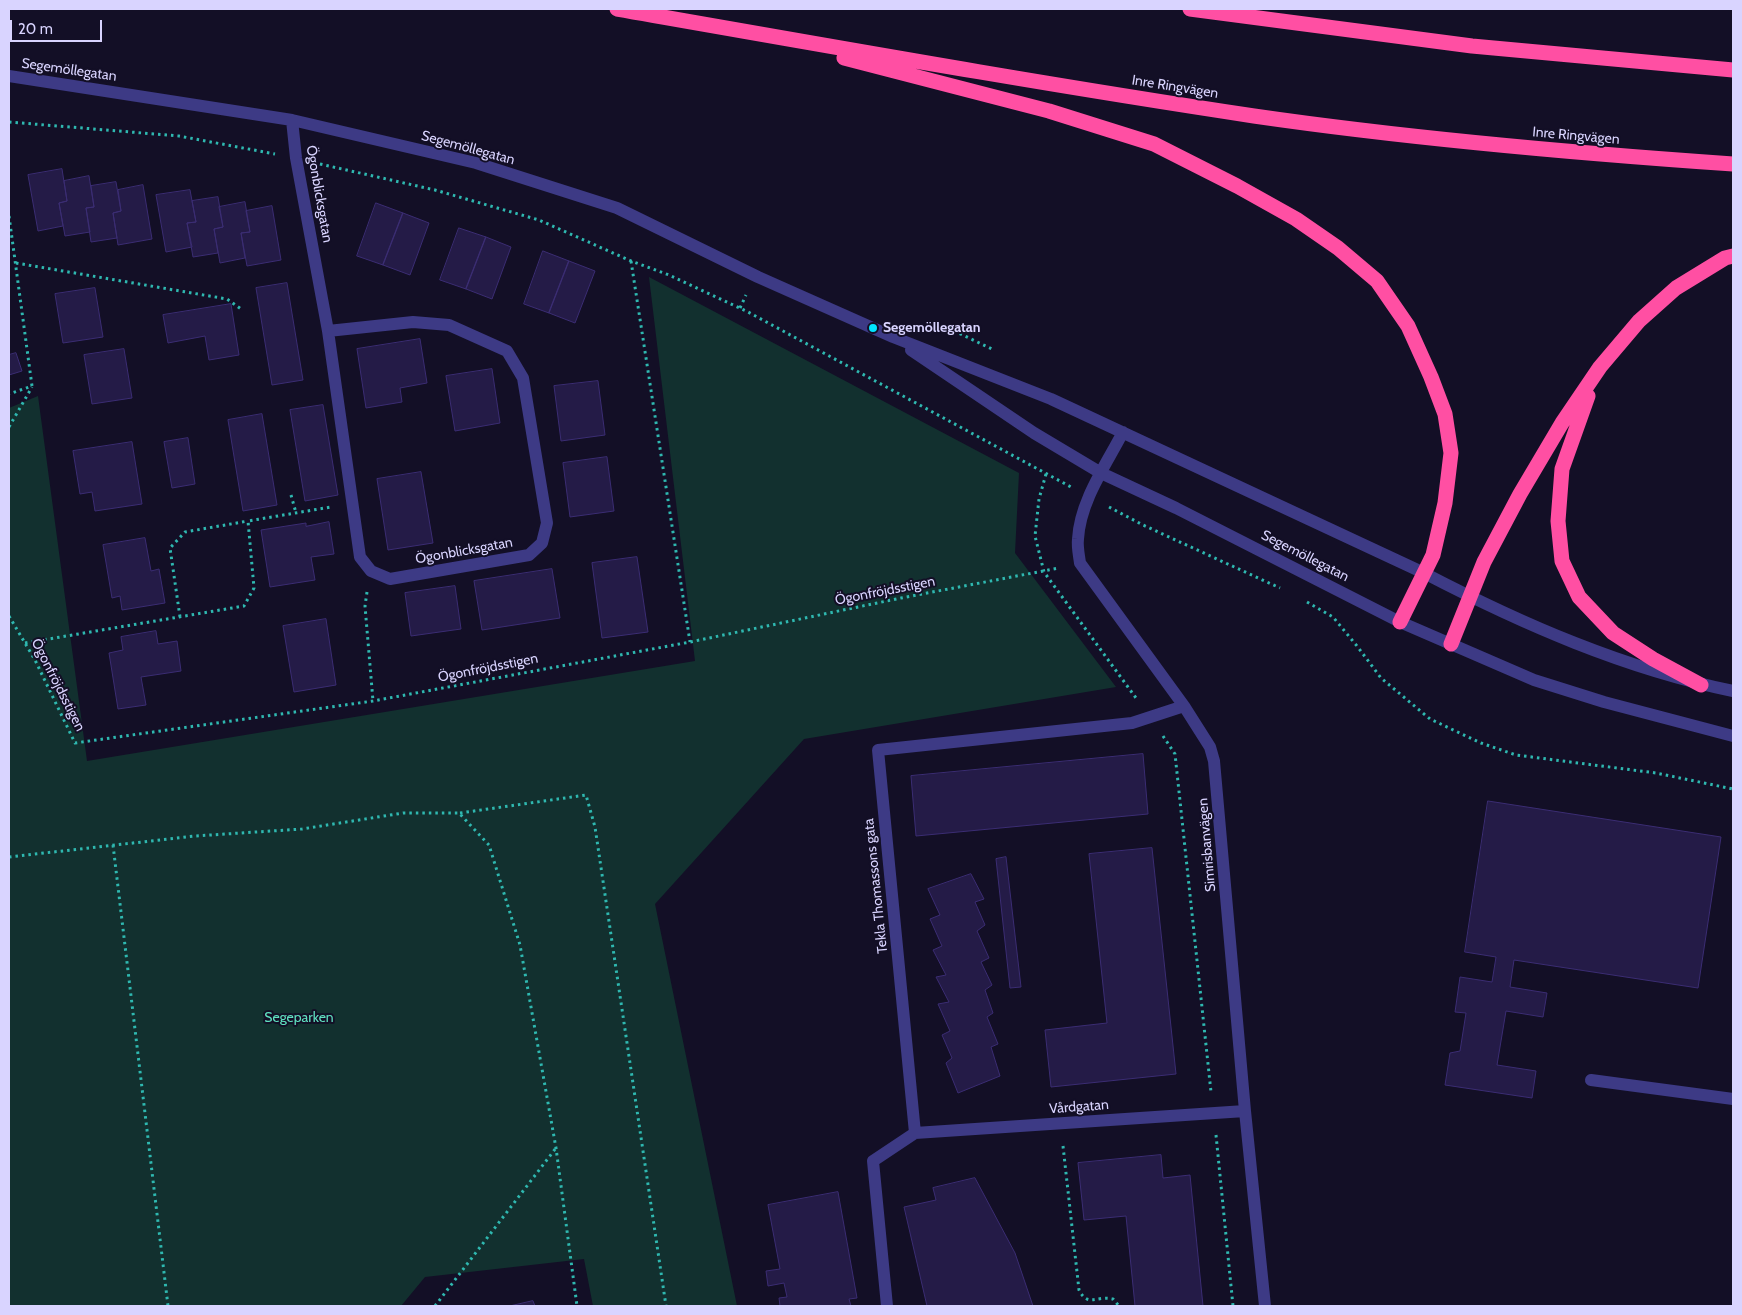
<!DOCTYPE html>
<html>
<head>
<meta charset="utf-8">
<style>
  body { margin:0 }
  #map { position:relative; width:1742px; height:1315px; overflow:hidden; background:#130f26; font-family:Cabin,sans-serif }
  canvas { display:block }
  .frame { position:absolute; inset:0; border:10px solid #d9d4ff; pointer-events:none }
  .scale { position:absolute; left:10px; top:20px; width:92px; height:22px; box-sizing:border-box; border:2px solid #d9d4ff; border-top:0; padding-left:6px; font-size:15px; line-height:18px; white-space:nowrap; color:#d9d4ff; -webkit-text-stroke:4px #130f26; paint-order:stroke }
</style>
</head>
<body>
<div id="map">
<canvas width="1742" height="1315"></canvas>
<div class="frame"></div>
<div class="scale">20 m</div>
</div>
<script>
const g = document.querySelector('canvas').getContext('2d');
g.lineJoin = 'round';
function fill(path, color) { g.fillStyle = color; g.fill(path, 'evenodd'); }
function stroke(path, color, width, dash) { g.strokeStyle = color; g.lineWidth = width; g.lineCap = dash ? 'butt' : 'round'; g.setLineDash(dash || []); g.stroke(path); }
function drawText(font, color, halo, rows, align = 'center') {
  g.font = font + ' Cabin,sans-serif'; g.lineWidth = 4; g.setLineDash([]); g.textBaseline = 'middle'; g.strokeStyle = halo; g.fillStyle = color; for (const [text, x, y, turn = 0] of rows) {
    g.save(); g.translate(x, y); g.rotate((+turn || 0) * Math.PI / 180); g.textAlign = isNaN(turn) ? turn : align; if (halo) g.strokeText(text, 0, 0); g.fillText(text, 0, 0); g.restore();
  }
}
fill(new Path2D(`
  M 649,277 L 1019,473 L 1015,553 L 1116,687 L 804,739 L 655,904 L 737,1306 L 593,1306 L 584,1259 L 425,1277 L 401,1306 L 9,1306 L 9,408 L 38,396 L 87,761 L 695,661 Z`), '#12302f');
const building = new Path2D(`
  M 62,169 L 67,201 L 59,203 L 63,226 L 38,231 L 28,175 Z
  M 89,176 L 94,207 L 86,208 L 90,232 L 65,236 L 59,203 L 67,201 L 64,181 Z
  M 116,182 L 121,211 L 113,213 L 117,238 L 91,242 L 86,208 L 94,207 L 91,186 Z
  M 143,185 L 152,239 L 118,245 L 113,213 L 121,211 L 118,190 Z
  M 190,190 L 196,222 L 187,223 L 192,247 L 166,252 L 156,195 Z
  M 218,197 L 223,227 L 214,229 L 218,253 L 193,257 L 187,223 L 196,222 L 192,201 Z
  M 245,202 L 250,232 L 241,233 L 245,258 L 220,263 L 214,229 L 223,227 L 219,207 Z
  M 376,203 L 403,213 L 383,265 L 357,256 Z
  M 272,206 L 281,260 L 247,266 L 241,233 L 250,232 L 246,211 Z
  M 403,213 L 429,223 L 410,275 L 383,265 Z
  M 459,228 L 486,237 L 466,289 L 440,280 Z
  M 486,237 L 511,247 L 492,299 L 466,289 Z
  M 543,251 L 569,261 L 549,313 L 524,304 Z
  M 569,261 L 595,271 L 575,323 L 549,313 Z
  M 287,283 L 303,380 L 272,385 L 256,288 Z
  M 95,288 L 103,337 L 63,343 L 55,294 Z
  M 231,304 L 239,355 L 209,360 L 205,336 L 168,343 L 163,315 Z
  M 420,339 L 427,383 L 400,388 L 402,402 L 366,408 L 357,349 Z
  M 124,349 L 132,398 L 92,404 L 84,355 Z
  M 16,353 L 22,371 L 9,375 L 9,355 Z
  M 492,369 L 500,423 L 455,431 L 446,376 Z
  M 598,381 L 605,435 L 561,441 L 554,386 Z
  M 323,405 L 338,495 L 305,501 L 290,410 Z
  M 262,414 L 277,505 L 243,511 L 228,420 Z
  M 188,438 L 195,484 L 172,488 L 164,442 Z
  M 132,442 L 142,504 L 95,511 L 92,492 L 80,494 L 73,451 Z
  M 607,457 L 614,511 L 570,517 L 563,463 Z
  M 421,472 L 433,543 L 388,550 L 377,479 Z
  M 329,522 L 334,554 L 311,557 L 315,580 L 270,587 L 261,530 L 306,523 L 306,526 Z
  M 145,538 L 151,571 L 159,569 L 165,603 L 122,610 L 120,596 L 112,598 L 103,545 Z
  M 637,557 L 648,632 L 602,638 L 592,563 Z
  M 552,569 L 560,618 L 482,630 L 474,581 Z
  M 455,586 L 461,629 L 411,636 L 405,593 Z
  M 326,619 L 336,685 L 294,692 L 283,626 Z
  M 156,631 L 158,644 L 177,641 L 181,671 L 141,677 L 146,705 L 118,709 L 109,653 L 123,650 L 121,637 Z
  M 1143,754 L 1148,814 L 916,836 L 911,776 Z
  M 1488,801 L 1721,837 L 1698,988 L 1514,960 L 1510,987 L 1547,993 L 1543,1017 L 1506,1011 L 1497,1065 L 1536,1071 L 1532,1098 L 1445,1085 L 1450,1053 L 1460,1051 L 1466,1013 L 1455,1012 L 1460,977 L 1492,982 L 1496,957 L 1465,952 Z
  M 1152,848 L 1176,1074 L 1051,1087 L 1045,1030 L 1107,1023 L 1089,854 Z
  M 1006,857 L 1021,987 L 1010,988 L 996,859 Z
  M 971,874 L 984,899 L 975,902 L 985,925 L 977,931 L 989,958 L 981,962 L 992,985 L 985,990 L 993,1013 L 987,1017 L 998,1044 L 991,1047 L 1000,1076 L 958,1093 L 946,1063 L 952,1058 L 942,1035 L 950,1031 L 938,1004 L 949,1002 L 936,977 L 946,975 L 933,950 L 942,946 L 930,919 L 940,915 L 928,889 Z
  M 1161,1155 L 1163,1178 L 1190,1175 L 1203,1306 L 1135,1306 L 1126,1216 L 1084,1220 L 1078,1163 Z
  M 975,1178 L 1015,1253 L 1033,1306 L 927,1306 L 904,1207 L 936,1200 L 933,1188 Z
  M 838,1192 L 857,1298 L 849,1299 L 851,1306 L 780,1306 L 779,1298 L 787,1297 L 784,1283 L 768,1286 L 766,1271 L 780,1269 L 768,1205 Z
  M 533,1301 L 535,1306 L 510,1306 Z`);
fill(building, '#241b47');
stroke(building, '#3b2d73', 1);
stroke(new Path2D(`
  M 9,122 L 179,136 L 275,154
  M 320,164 L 435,190 L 539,220 L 631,261 L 669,275 L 748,312 L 1071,487
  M 9,216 L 32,386 L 9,394
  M 631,261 L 690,642
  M 16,263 L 227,299 L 241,309
  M 740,308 L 746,295
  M 948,328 L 992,349
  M 9,427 L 32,387
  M 1046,474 L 1039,499 L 1035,536 L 1044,572 L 1136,698
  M 291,495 L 296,513
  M 1109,507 L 1143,525 L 1280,588
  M 367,592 L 365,606 L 373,701
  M 1307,602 L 1333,617 L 1357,646 L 1381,678 L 1430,719 L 1481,743 L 1516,755 L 1656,773 L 1733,789
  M 9,616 L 35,660 L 75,743 L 373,701 L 690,642 L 901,598 L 1059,568
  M 180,617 L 170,548 L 185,532 L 248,521
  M 25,643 L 244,606 L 254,588 L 248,521 L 331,507
  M 1163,736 L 1175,754 L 1211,1092
  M 460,813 L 586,795 L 595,827 L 666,1306
  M 113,845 L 168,1306
  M 9,857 L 195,836 L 302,829 L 403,813 L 459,813 L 489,845 L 520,945 L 556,1148 L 577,1306
  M 1216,1135 L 1233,1306
  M 1063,1146 L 1079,1290 C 1088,1308 1097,1295 1113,1299 L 1119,1306
  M 435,1306 L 556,1148`), '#2fb8b0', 3, [2.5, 4]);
stroke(new Path2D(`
  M 9,76 L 292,120 L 476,163 L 617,208 L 758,277 L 893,337 L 1051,399 L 1424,573 C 1522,624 1625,669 1733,691
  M 292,120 L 296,158 L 328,331 L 360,557 L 371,571 L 390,579 L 529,555 L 542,543 L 547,523 L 523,378 L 507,351 L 449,325 L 413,322 L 328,331
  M 911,350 L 1034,433 L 1101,473 L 1176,508 L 1400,622 L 1534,680 L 1604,702 L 1733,736
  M 1123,432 C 1106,465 1080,501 1078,539 C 1077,547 1079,555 1080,563 L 1184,706 L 1210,747 L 1214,761 L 1245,1111 L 1265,1306
  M 1591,1080 L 1733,1099
  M 915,1133 L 1245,1111
  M 887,1306 L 873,1161 L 915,1133 L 878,750 L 1132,723 L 1184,706`), '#3d3a85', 12);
stroke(new Path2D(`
  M 617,9 C 829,46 1041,84 1254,116 C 1413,139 1573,153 1733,164
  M 1190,9 L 1472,46 L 1733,70
  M 844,58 L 1049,111 L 1154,144 L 1237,186 L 1296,219 L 1338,248 L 1377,281 L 1408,326 L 1431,377 L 1445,414 L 1451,453 L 1445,503 L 1433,555 L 1400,622
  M 1588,396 L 1562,469 L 1558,521 L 1562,561 L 1579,597 L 1613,633 L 1653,659 L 1701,685
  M 1451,644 L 1484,562 L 1520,494 L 1562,423 L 1600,367 L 1639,321 L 1676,288 L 1725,258 L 1733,256`), '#ff4fa3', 15);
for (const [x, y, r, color] of [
  [873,328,5,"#00e5ff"]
]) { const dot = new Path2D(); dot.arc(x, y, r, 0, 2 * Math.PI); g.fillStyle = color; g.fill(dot); stroke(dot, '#130f26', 2); }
drawText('14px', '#d9d4ff', '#130f26', [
  ["Segemöllegatan",69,70,8],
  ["Inre Ringvägen",1175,87,9],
  ["Inre Ringvägen",1576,136,5],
  ["Segemöllegatan",468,148,15],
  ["Ögonblicksgatan",319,194,80],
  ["Ögonblicksgatan",464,551,-10],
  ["Segemöllegatan",1305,556,27],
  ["Ögonfröjdsstigen",885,591,-11],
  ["Ögonfröjdsstigen",488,668,-11],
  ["Ögonfröjdsstigen",58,685,63],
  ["Simrisbanvägen",1207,845,-95],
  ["Tekla Thomassons gata",876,886,-96],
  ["Vårdgatan",1079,1107,-4]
]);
drawText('bold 14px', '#d9d4ff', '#130f26', [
  ["Segemöllegatan",883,328]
], 'left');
drawText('14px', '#5fe0c0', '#130f26', [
  ["Segeparken",299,1018]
]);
</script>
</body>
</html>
